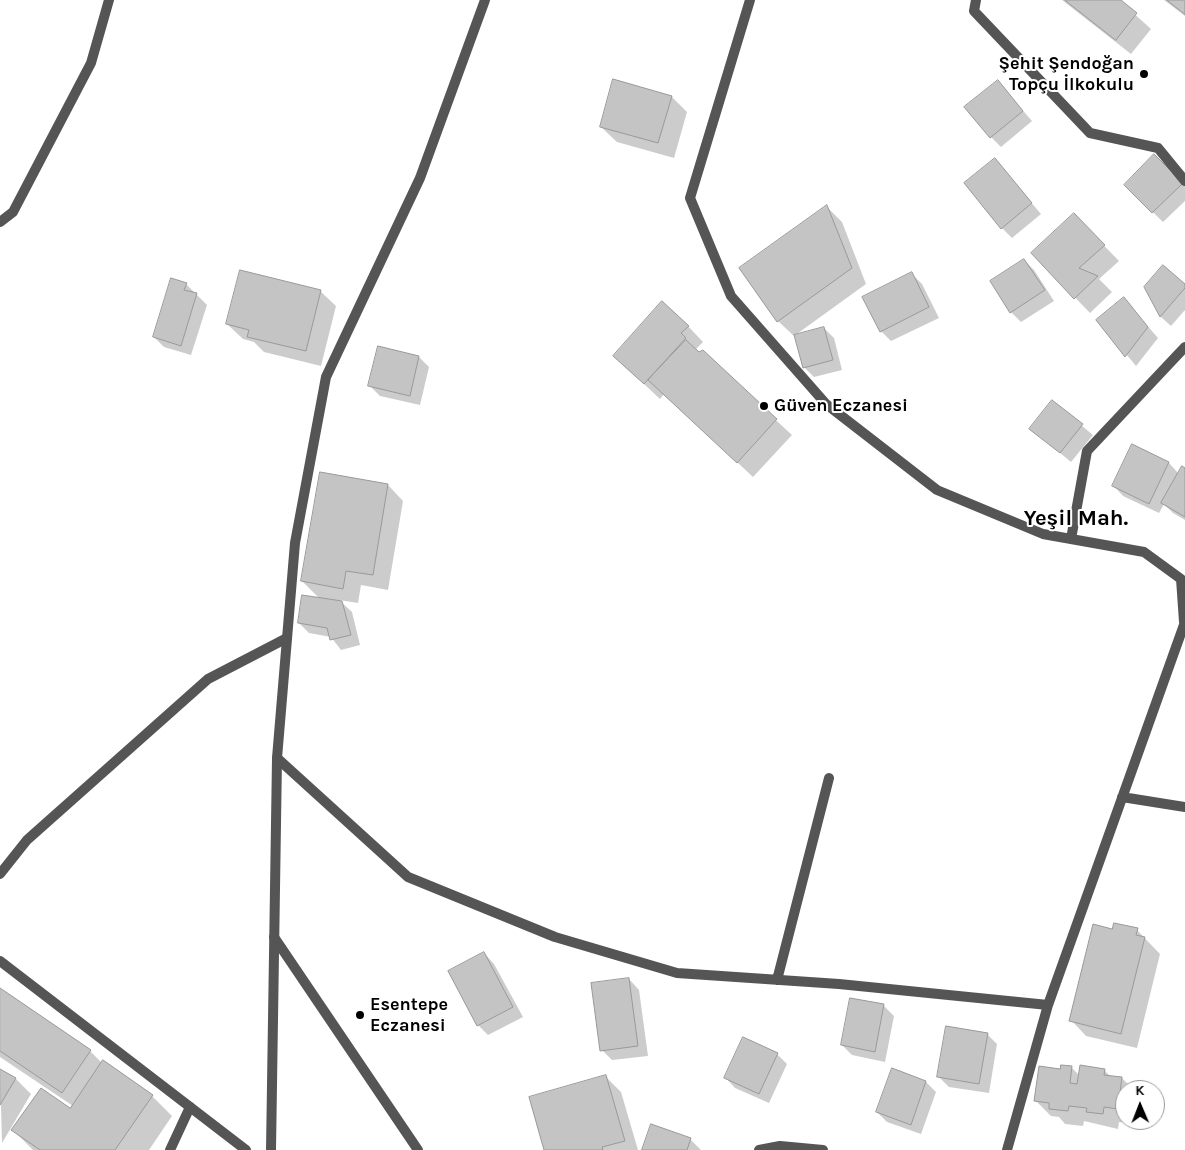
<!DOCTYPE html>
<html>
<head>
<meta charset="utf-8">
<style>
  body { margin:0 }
  #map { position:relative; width:1185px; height:1150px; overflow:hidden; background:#fff; font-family:Karla,sans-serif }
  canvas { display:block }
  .north { position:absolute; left:1115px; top:1080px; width:50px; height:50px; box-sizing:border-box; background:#fff; border:1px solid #999; border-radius:50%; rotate:359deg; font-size:14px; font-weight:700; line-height:20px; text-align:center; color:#000 }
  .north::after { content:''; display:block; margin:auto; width:18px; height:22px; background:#000; clip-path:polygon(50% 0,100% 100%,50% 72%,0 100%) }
</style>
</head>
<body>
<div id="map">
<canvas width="1185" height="1150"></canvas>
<div class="north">K</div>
</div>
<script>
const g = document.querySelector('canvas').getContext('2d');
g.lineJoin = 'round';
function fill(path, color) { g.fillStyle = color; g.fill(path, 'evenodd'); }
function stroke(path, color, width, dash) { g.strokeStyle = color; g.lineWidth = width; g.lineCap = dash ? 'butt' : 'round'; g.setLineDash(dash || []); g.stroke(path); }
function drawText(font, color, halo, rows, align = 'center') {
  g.font = font + ' Karla,sans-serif'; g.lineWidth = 4; g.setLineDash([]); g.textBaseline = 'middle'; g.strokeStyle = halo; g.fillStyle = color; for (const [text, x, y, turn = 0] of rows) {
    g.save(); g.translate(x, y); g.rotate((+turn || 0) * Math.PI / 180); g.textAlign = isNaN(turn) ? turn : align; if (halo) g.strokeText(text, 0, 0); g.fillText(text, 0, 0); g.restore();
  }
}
fill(new Path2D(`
  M 1062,0 L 1122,0 L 1120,1 L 1151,29 L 1131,54 Z
  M 1164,0 L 1185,0 L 1185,16 Z
  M 998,82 L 1032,121 L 1001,147 L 991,137 Z
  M 672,97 L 687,112 L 674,158 L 617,142 L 601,127 Z
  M 1154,156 L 1185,186 L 1185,201 L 1163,222 L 1125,185 Z
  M 995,160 L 1041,214 L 1012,238 L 1002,228 Z
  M 827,207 L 842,222 L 866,284 L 794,336 L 778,321 Z
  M 1089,230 L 1119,261 L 1099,279 L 1112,292 L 1090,313 L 1032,253 Z
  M 1024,260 L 1034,270 L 1054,301 L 1021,322 L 1011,312 Z
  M 912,274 L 922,284 L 939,318 L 891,341 L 881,331 Z
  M 186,284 L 207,305 L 191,355 L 164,347 L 154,337 Z
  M 1185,285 L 1185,310 L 1171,326 L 1161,317 L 1145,287 Z
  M 320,291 L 336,306 L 321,366 L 264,352 L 254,342 L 243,339 L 227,324 Z
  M 1124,299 L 1158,338 L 1136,366 L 1098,320 Z
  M 688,326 L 703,342 L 696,349 L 700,353 L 702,352 L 792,435 L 753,477 L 664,394 L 660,399 L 614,356 Z
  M 824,328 L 834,338 L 842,370 L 814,377 L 804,367 Z
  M 419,357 L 429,367 L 420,405 L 380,396 L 370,386 Z
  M 1053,402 L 1093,435 L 1071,462 L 1031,429 Z
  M 1132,446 L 1169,463 L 1179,474 L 1185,469 L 1185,520 L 1173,513 L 1164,504 L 1159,513 L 1123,496 L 1113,485 Z
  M 388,485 L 403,501 L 388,590 L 361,585 L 358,603 L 339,600 L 352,612 L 360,645 L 341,650 L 331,637 L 309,633 L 299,623 L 320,599 L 302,581 Z
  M 1113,930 L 1137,930 L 1160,954 L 1137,1048 L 1086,1036 L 1071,1020 Z
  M 484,953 L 494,964 L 523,1017 L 488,1035 L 478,1025 Z
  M 629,979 L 639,990 L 648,1056 L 612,1060 L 602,1050 Z
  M 0,990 L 90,1051 L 102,1063 L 152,1096 L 172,1116 L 149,1150 L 33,1150 L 13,1130 L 70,1109 L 73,1106 L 0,1057 Z
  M 883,1005 L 894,1016 L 885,1062 L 852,1055 L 842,1045 Z
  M 987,1034 L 997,1044 L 989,1093 L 949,1087 L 938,1076 Z
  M 777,1054 L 787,1064 L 769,1103 L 735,1088 L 725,1077 Z
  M 1072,1068 L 1080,1076 L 1104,1070 L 1111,1077 L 1122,1078 L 1134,1090 L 1125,1090 L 1125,1120 L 1134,1120 L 1133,1124 L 1119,1122 L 1118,1129 L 1084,1121 L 1083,1126 L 1065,1124 L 1059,1117 L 1051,1116 L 1036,1101 L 1061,1070 Z
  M 0,1070 L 16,1079 L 31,1094 L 2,1143 Z
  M 606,1077 L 621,1092 L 638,1150 L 545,1150 Z
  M 926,1082 L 936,1092 L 921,1134 L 887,1122 L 877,1112 Z
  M 652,1126 L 691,1140 L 701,1150 L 644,1150 Z`), '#0003');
const building = new Path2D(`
  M 1065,0 L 1121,0 L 1137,13 L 1116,40 Z
  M 1167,0 L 1185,0 L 1185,14 Z
  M 613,79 L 672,96 L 658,143 L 600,127 Z
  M 998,80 L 1023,111 L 990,138 L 964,107 Z
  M 1154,154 L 1183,183 L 1152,213 L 1124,185 Z
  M 995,158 L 1032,203 L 1001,229 L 964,183 Z
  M 827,205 L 852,268 L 777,322 L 739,268 Z
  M 1074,213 L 1105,245 L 1079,268 L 1098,276 L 1074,299 L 1031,253 Z
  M 1024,259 L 1045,290 L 1010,313 L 990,281 Z
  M 1163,265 L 1185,284 L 1185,288 L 1160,317 L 1144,287 Z
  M 240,270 L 321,290 L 306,351 L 247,337 L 249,330 L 226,324 Z
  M 912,272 L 929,307 L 880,332 L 862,297 Z
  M 171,278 L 187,283 L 184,290 L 197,293 L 181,346 L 153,337 Z
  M 1124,297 L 1148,327 L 1125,357 L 1096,320 Z
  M 662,301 L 689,326 L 681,333 L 686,338 L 644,384 L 613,356 Z
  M 824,327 L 833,360 L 803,368 L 794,335 Z
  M 686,340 L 699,352 L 703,350 L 777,419 L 737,463 L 648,380 Z
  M 378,346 L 419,356 L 410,396 L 368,386 Z
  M 1052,400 L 1083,424 L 1060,453 L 1029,429 Z
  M 1132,444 L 1169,462 L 1149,504 L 1112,486 Z
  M 1182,466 L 1185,468 L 1185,517 L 1161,503 Z
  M 320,472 L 388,484 L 373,575 L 346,571 L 343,589 L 301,581 Z
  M 302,595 L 342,601 L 351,635 L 330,640 L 327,628 L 298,623 Z
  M 1114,923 L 1138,928 L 1136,935 L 1145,937 L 1121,1034 L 1069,1021 L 1093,924 L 1112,929 Z
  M 484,952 L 513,1007 L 477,1026 L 448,971 Z
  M 629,978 L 638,1046 L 600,1051 L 591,983 Z
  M 0,988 L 91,1050 L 62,1093 L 0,1051 Z
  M 850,998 L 884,1004 L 875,1052 L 841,1045 Z
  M 946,1026 L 988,1033 L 979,1084 L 937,1077 Z
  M 743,1037 L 778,1053 L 759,1094 L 724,1078 Z
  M 103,1060 L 153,1095 L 115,1150 L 40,1150 L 11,1130 L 41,1088 L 70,1108 Z
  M 1061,1065 L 1072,1066 L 1070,1083 L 1077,1084 L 1080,1065 L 1105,1069 L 1104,1075 L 1122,1077 L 1118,1109 L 1104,1107 L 1103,1114 L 1086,1112 L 1087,1108 L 1069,1106 L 1068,1111 L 1049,1109 L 1049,1103 L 1034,1101 L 1039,1066 L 1060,1069 Z
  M 892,1068 L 926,1081 L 911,1125 L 876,1112 Z
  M 0,1069 L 16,1078 L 0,1105 Z
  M 606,1075 L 625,1141 L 602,1147 L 603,1150 L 544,1150 L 529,1097 Z
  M 651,1124 L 691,1138 L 687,1150 L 642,1150 Z`);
fill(building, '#c4c4c4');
stroke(building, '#999', 1);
stroke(new Path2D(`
  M 750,0 L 690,198 L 731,296 L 826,404 L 937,490 L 1043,534 L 1144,552 L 1181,579 L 1184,622
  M 976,0 L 974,11 L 1090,133 L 1158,148 L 1185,181
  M 0,222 L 13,212 L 91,63 L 109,0
  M 1071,539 L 1087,451 L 1185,347
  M 277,758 L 408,877 L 555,937 L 677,973 L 839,984 L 1048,1005
  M 1122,797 L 1185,807
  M 0,874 L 27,840 L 208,679 L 287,638
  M 274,937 L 418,1150
  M 777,980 L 829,778
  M 170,1150 L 190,1107
  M 759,1150 L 780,1146 L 823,1150
  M 1007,1150 L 1048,1005 L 1185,622`), '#555', 10);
stroke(new Path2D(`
  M 0,961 L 246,1150
  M 271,1150 L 277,758 L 295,543 L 326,377 L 420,178 L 485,0`), '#555', 10);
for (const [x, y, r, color] of [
  [1144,74,5,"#000"],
  [764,406,5,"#000"],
  [360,1015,5,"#000"]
]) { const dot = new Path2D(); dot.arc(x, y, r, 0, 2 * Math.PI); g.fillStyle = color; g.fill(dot); stroke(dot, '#fff', 2); }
drawText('bold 18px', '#000', '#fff', [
  ["Şehit Şendoğan",1134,64,"right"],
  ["Topçu İlkokulu",1134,85,"right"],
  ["Güven Eczanesi",774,406],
  ["Esentepe",370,1005],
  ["Eczanesi",370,1026]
], 'left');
drawText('bold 22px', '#000', '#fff', [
  ["Yeşil Mah.",1076,519]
]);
</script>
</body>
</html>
